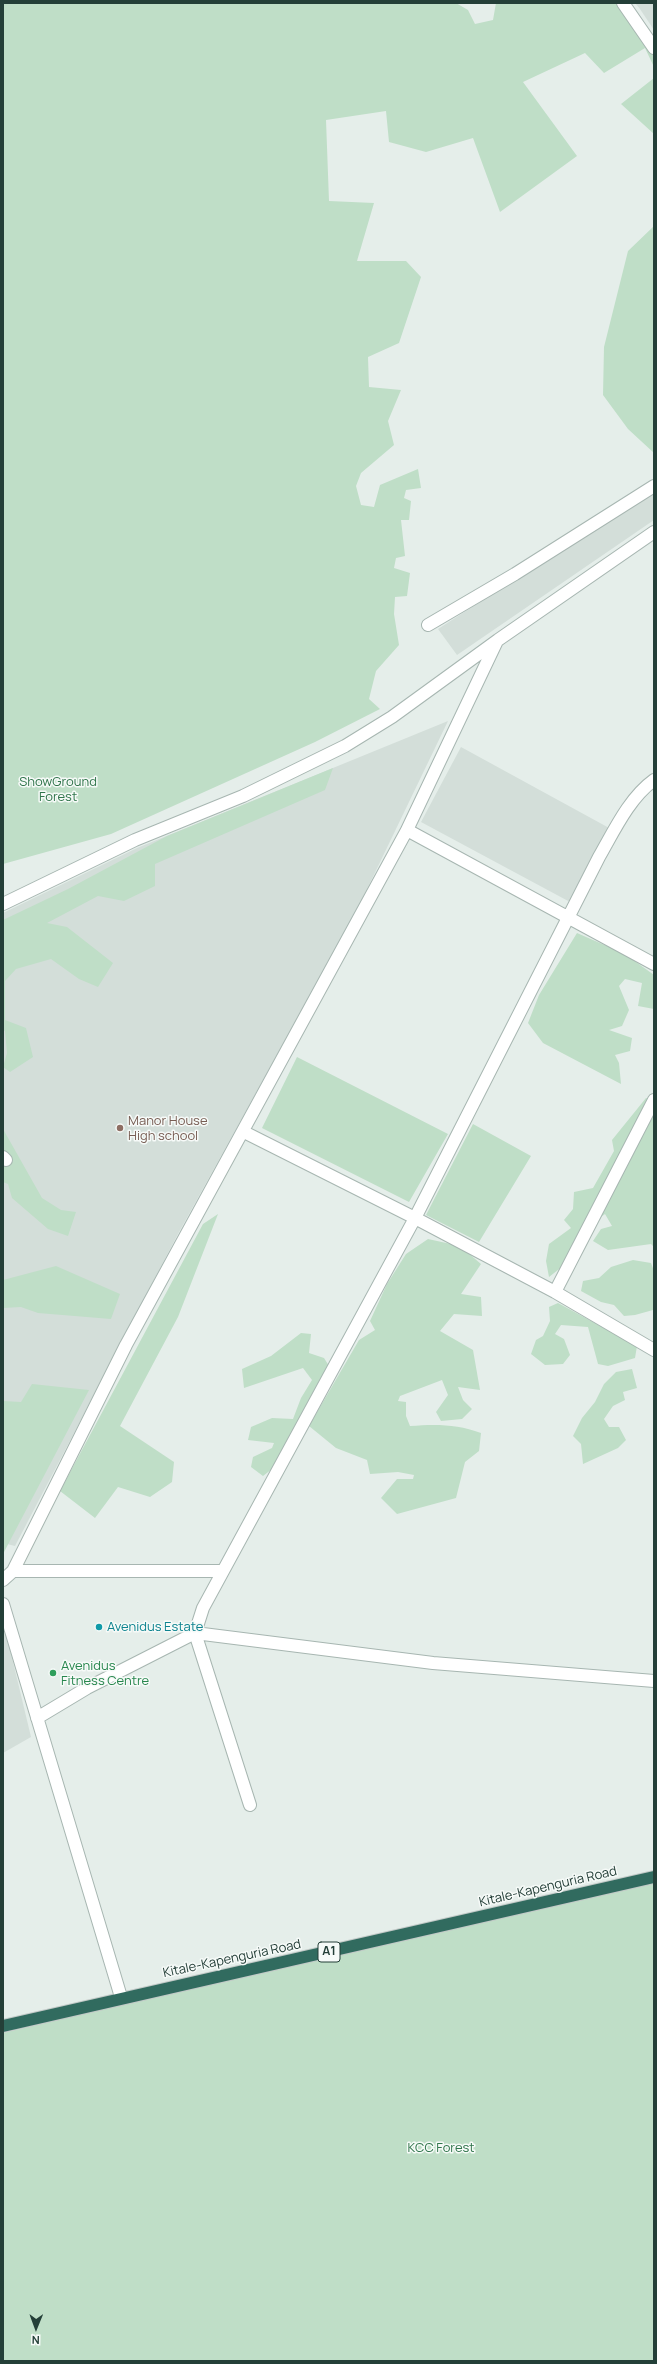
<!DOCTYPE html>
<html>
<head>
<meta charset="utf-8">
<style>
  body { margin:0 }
  #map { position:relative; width:657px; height:2364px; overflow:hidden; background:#e5eeea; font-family:Manrope,sans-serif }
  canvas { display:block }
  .frame { position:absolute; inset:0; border:4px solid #243f38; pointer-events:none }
  .north { position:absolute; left:16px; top:2308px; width:40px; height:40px; -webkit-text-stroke:3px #f6faf8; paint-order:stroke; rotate:181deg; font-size:11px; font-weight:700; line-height:16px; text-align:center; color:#243f38 }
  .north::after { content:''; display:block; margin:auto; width:14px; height:18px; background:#243f38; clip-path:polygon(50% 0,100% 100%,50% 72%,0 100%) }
</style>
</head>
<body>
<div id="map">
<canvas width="657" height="2364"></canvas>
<div class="frame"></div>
<div class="north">N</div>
</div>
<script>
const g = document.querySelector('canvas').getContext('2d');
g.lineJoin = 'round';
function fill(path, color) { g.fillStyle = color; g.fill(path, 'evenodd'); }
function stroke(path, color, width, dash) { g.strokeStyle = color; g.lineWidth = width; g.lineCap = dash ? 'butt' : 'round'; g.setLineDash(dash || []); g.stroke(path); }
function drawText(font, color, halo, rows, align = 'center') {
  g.font = font + ' Manrope,sans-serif'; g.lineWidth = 3; g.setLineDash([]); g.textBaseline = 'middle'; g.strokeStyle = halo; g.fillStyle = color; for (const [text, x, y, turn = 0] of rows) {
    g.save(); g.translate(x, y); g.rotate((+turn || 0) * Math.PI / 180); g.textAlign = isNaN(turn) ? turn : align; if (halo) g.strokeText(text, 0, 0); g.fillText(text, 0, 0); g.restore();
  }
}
fill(new Path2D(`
  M 635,3 L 654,3 L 654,30 L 640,9 Z
  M 654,490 L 654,520 L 457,655 L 438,629 Z
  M 448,721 L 356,912 L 179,1232 L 15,1546 L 3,1543 L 3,913 L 137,848 Z
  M 461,747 L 611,829 L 570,902 L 421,822 Z
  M 3,1620 L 31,1737 L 3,1753 Z`), '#d3ded9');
fill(new Path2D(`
  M 3,3 L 456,3 L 468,10 L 475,24 L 493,20 L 496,3 L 618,3 L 654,54 L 654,67 L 645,48 L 604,73 L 585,53 L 523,82 L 577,156 L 500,212 L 473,138 L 426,152 L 389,142 L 386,111 L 326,120 L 329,201 L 374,203 L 357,261 L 406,261 L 421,277 L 399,343 L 368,357 L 369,387 L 401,390 L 388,421 L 394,445 L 361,473 L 356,486 L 361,505 L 374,507 L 380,485 L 418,469 L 421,488 L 406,490 L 404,498 L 411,501 L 409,520 L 401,520 L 405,556 L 396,558 L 394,568 L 410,573 L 407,596 L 395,597 L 394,614 L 399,645 L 376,671 L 369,699 L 380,709 L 315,742 L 111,834 L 3,864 Z
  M 654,78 L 654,134 L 621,104 Z
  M 654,226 L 654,453 L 628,429 L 603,395 L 604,347 L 628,251 Z
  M 333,768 L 325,790 L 155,864 L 155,886 L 124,901 L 98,896 L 47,923 L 67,927 L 113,963 L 98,987 L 79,979 L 51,959 L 16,969 L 5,981 L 5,1020 L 26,1028 L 33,1057 L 10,1072 L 3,1067 L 7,1053 L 5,1031 L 3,1030 L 3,920 L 68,889 L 167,836 Z
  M 577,933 L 625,954 L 654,975 L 654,1009 L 638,1006 L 642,983 L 625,979 L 619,986 L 629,1010 L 622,1026 L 609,1030 L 632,1038 L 630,1051 L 615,1055 L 619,1063 L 621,1084 L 543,1043 L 528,1023 L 539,995 Z
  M 297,1057 L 448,1134 L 409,1202 L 262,1128 Z
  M 646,1098 L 654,1101 L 654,1247 L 651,1244 L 608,1250 L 593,1241 L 601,1229 L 612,1226 L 605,1214 L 579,1233 L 563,1266 L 549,1277 L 546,1261 L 549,1244 L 571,1228 L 564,1220 L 573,1209 L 574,1192 L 593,1188 L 614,1151 L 612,1140 Z
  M 473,1124 L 531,1156 L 479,1242 L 426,1215 Z
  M 3,1129 L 42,1198 L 61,1210 L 76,1212 L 68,1236 L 48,1229 L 12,1198 L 8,1184 L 3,1182 Z
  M 218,1214 L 178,1317 L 120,1426 L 174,1462 L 172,1482 L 150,1497 L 118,1487 L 95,1518 L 60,1491 L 203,1224 Z
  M 428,1239 L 460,1246 L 481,1264 L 461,1294 L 481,1297 L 482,1316 L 454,1314 L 440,1331 L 473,1350 L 480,1390 L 458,1387 L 463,1400 L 472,1409 L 462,1419 L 441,1421 L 436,1412 L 448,1395 L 442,1380 L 400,1396 L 398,1401 L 406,1402 L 406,1416 L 410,1426 C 436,1424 457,1424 481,1433 L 479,1451 L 465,1462 L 456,1498 L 397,1514 L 381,1498 L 397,1479 L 413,1479 L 414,1475 L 398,1472 L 370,1474 L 367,1460 L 336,1448 L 309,1426 L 359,1340 L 375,1330 L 370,1321 L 387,1284 L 406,1254 Z
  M 633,1260 L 651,1263 L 654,1271 L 653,1310 L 635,1315 L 624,1316 L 614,1305 L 601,1302 L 581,1291 L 583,1281 L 599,1278 L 611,1267 Z
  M 56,1266 L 120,1294 L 111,1319 L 38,1313 L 21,1307 L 3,1308 L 3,1280 Z
  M 558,1303 L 637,1346 L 635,1358 L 608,1366 L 598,1364 L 588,1327 L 561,1325 L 555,1334 L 564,1339 L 570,1355 L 563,1364 L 545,1365 L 531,1354 L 536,1340 L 543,1336 L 550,1321 L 549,1307 Z
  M 301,1333 L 311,1334 L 309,1353 L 324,1358 L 329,1366 L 272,1469 L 263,1476 L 251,1467 L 253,1457 L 272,1448 L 274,1443 L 248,1440 L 251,1427 L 272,1418 L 293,1419 L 301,1398 L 312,1380 L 303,1368 L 244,1388 L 242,1369 L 271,1356 Z
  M 632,1369 L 637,1388 L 623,1392 L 625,1400 L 613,1406 L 604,1419 L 609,1427 L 619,1427 L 626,1440 L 618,1448 L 583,1464 L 581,1444 L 573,1436 L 582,1418 L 595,1402 L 604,1384 L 616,1372 Z
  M 32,1384 L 89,1390 L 3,1554 L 3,1401 L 21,1402 Z
  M 654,1878 L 654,2361 L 3,2361 L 3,2033 Z`), '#bfdec7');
const minor = new Path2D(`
  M 623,3 L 654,48
  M 428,625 L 515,574 L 654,486
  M 497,641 L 407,830 L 654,964
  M 654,780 C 629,798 614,831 599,857 L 415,1218 L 555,1292 L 654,1350
  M 3,904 L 135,840 L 243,796 L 345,746 L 392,717 L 498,640 L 654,532
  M 244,1132 L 415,1218 L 203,1608 L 195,1633 L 250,1805
  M 3,1157 L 6,1160
  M 555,1292 L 654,1100
  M 13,1571 L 223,1571
  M 3,1580 L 13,1571 L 126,1345 L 407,830
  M 3,1604 L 121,1997
  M 37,1718 L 87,1688 L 195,1633 L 433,1663 L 654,1681`);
const highway = new Path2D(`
  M 3,2026 L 654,1877`);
stroke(minor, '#a7b6b1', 14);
stroke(highway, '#c2c9c7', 14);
stroke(minor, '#fff', 12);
stroke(highway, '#316b5f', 12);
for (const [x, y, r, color] of [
  [120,1128,4,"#8d6e63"],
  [99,1627,4,"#0f9aa8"],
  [53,1673,4,"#2e9e5b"]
]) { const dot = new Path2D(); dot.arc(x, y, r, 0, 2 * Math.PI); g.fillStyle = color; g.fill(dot); stroke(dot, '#f6faf8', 1.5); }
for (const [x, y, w] of [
  [329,1952,22]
]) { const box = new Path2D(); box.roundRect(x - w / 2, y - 10, w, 20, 3); g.fillStyle = '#f6faf8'; g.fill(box); stroke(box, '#243f38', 1); }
drawText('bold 12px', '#243f38', null, [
  ["A1",329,1952]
]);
drawText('13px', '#30754b', '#f6faf8', [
  ["ShowGround",58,782],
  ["Forest",58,797],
  ["KCC Forest",441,2148]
]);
drawText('13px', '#785e54', '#f6faf8', [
  ["Manor House",128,1121],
  ["High school",128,1136]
], 'left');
drawText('13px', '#0d838f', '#f6faf8', [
  ["Avenidus Estate",107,1627]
], 'left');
drawText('13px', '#27864d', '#f6faf8', [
  ["Avenidus",61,1666],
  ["Fitness Centre",61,1681]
], 'left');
drawText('13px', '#243f38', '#f6faf8', [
  ["Kitale-Kapenguria Road",548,1887,-13],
  ["Kitale-Kapenguria Road",232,1959,-12]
]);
</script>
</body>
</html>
